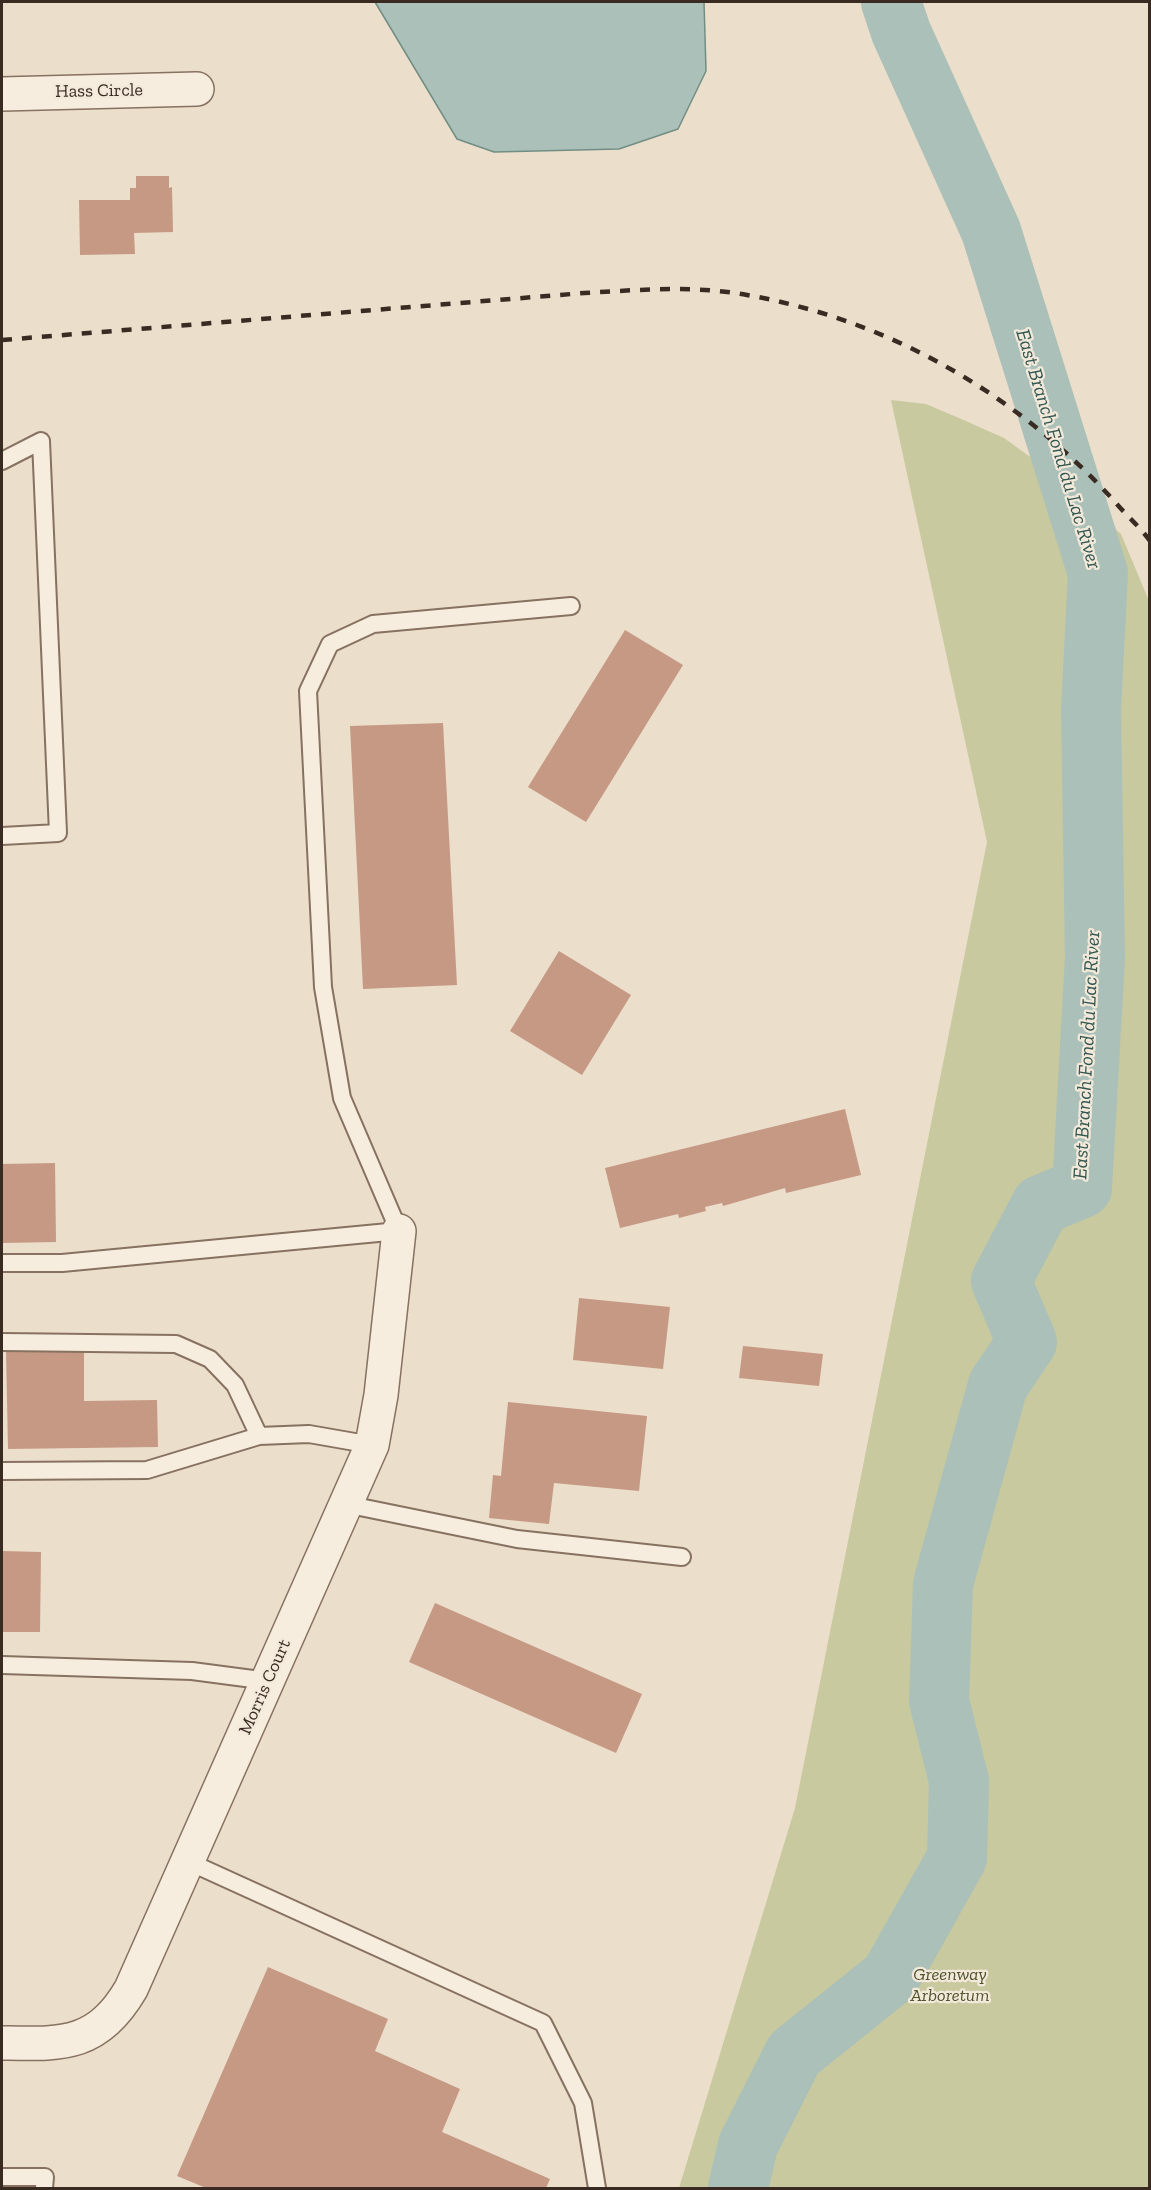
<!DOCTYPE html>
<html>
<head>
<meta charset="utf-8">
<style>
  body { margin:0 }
  #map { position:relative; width:1151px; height:2190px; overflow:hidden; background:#ebdecb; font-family:"Zilla Slab",serif }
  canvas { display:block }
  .frame { position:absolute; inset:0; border:3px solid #392b22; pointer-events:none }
</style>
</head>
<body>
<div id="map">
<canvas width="1151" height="2190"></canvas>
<div class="frame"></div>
</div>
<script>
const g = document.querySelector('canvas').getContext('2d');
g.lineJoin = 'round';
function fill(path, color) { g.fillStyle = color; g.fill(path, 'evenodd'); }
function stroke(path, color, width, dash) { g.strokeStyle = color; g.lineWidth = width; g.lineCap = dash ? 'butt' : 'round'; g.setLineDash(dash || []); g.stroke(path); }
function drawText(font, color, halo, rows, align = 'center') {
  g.font = font + ' "Zilla Slab",serif'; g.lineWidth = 4.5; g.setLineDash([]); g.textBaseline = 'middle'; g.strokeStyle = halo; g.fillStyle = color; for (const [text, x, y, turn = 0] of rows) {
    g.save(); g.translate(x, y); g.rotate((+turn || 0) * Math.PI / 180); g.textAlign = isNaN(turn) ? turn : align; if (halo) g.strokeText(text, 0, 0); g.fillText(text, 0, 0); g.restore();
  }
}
fill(new Path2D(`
  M 891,400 L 926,404 L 959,418 L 1004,438 L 1044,467 L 1121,534 L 1149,601 L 1149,2188 L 679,2188 L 795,1808 L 987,842 Z`), '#c8c99f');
const water = new Path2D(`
  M 375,2 L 704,2 L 706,71 L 678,129 L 619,149 L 494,152 L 457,139 Z`);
fill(water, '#abc0b8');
stroke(water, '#728e84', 1.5);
stroke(new Path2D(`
  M 738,2188 L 748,2145 L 794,2054 L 890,1977 L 957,1858 L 959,1781 L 939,1701 L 943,1584 L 998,1385 L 1027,1342 L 1001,1281 L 1041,1205 L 1082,1188 L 1095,958 L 1091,709 L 1098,573 L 991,231 L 901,32 L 891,2`), '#abc0b8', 60);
fill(new Path2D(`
  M 136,176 L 169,176 L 169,188 L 172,187 L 173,232 L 134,233 L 135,254 L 80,255 L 79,200 L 130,200 L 130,188 L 136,188 Z
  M 625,630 L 683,665 L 586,822 L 528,787 Z
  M 443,723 L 457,985 L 363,989 L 350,726 Z
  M 559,951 L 631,995 L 582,1075 L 510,1031 Z
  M 845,1109 L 861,1175 L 786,1193 L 785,1188 L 723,1206 L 722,1203 L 705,1207 L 706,1211 L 679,1218 L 678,1214 L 620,1228 L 605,1168 Z
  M 55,1163 L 56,1242 L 2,1243 L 2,1164 Z
  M 579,1298 L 670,1307 L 663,1369 L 573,1360 Z
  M 743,1346 L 823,1354 L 819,1386 L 739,1378 Z
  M 84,1350 L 84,1401 L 157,1400 L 158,1447 L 8,1449 L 6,1351 Z
  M 508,1402 L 647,1416 L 639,1491 L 554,1483 L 549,1524 L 489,1518 L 493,1475 L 501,1476 Z
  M 2,1551 L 41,1552 L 40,1632 L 2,1632 Z
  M 435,1603 L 642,1694 L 616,1753 L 409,1662 Z
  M 268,1967 L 388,2019 L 375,2051 L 460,2089 L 442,2132 L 550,2179 L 546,2188 L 206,2188 L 177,2176 Z`), '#c69984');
const service = new Path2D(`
  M 2,461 L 41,441 L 58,833 L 2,836
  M 2,1263 L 62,1263 L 399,1231 L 342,1098 L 323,987 L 308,691 L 330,644 L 373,624 L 571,606
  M 2,1342 L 176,1344 L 210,1359 L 235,1385 L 259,1436
  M 2,1471 L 147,1470 L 259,1436 L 309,1434 L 372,1445
  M 345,1504 L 517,1539 L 682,1557
  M 2,1665 L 192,1671 L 268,1681
  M 187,1861 L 543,2023 L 583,2103 L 597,2188
  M 2,2177 L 45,2177 L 44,2188`);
const minor = new Path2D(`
  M 2,94 L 197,89
  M 2,2043 C 62,2044 97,2047 131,1989 L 372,1445 L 381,1395 L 399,1231`);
stroke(service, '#877160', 20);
stroke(minor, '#877160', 36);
stroke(service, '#f6edde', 16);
stroke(minor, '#f6edde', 33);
stroke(new Path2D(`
  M 2,340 L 584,293 C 638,290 693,285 747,295 C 890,320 1020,396 1116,503 C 1127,516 1140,527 1150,541`), '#392b22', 4.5, [10, 10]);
drawText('18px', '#392b22', '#f3e9da', [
  ["Hass Circle",99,91,-1],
  ["Morris Court",265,1687,-66]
]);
drawText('italic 18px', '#4d532b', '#f3e9da', [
  ["Greenway",950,1975],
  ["Arboretum",950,1996]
]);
drawText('italic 20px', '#335751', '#f3e9da', [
  ["East Branch Fond du Lac River",1058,449,73],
  ["East Branch Fond du Lac River",1087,1055,-87]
]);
</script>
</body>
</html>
